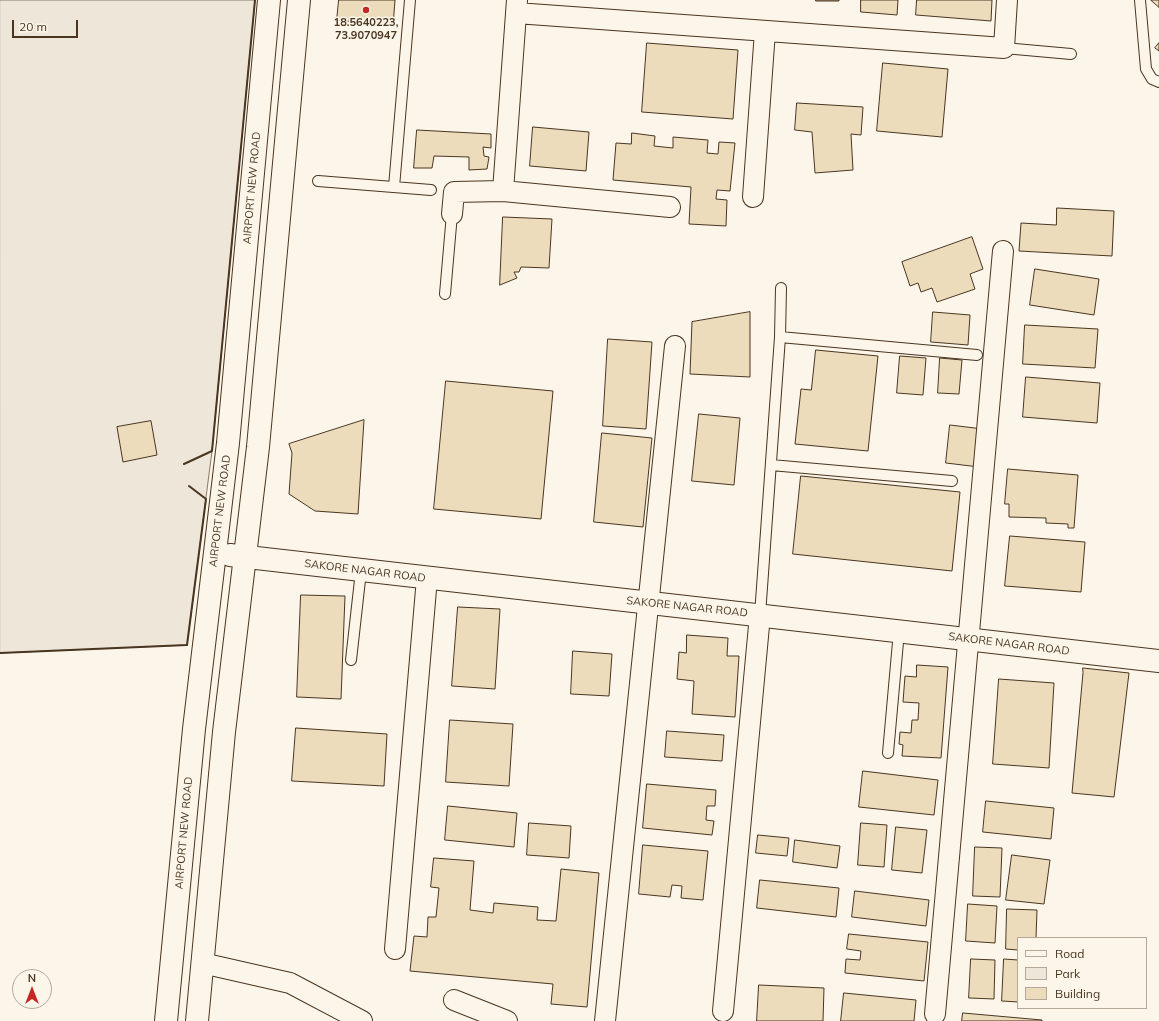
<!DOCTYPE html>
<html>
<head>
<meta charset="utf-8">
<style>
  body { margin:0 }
  #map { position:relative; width:1159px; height:1021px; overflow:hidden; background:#fbf6e9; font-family:Mulish,sans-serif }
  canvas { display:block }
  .legend { position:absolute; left:1017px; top:937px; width:130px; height:72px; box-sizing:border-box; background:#fbf6e9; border:1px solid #b4a999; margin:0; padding:5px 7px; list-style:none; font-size:12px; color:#4a3520 }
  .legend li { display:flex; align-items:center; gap:8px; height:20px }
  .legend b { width:20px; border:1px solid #b4a999 }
  .north { position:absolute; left:12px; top:969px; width:40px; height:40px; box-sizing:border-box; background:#fbf6e9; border:1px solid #b4a999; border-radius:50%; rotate:0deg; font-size:11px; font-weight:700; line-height:16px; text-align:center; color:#4a3520 }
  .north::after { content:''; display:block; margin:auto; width:14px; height:18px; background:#c62828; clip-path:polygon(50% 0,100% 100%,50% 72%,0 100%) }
  .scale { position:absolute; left:12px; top:20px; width:66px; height:18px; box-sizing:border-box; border:2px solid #4a3520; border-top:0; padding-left:5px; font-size:12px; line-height:14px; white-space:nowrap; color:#4a3520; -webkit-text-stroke:3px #fbf6e9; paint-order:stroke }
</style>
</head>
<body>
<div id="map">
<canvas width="1159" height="1021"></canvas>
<ul class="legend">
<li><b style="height:5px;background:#fbf6e9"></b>Road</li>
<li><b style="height:11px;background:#ede6d9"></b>Park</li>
<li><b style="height:11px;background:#ecdcbc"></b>Building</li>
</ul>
<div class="north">N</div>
<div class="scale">20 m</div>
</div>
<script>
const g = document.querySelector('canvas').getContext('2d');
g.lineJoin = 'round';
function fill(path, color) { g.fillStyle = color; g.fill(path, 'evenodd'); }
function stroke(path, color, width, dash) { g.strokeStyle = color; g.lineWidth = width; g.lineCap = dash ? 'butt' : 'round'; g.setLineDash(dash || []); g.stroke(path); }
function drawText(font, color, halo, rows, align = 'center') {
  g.font = font + ' Mulish,sans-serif'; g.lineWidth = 3; g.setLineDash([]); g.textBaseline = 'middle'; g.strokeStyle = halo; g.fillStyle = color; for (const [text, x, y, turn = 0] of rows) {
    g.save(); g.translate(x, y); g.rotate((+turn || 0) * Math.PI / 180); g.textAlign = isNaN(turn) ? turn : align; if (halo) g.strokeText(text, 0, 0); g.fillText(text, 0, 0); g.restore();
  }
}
const green = new Path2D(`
  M 0,0 L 255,0 L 212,451 L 187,645 L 0,653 Z`);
fill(green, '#ede6d9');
stroke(green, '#887966', 1);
const building = new Path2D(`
  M 339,0 L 395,0 L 393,26 L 337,20 Z
  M 816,0 L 839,0 L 839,1 L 816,1 Z
  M 861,0 L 898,0 L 897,15 L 861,12 Z
  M 917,0 L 992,0 L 991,21 L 916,15 Z
  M 1151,0 L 1159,0 L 1159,7 Z
  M 647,43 L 738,50 L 733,119 L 642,112 Z
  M 1159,43 L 1159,51 L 1155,48 Z
  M 883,63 L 948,69 L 942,137 L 877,131 Z
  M 797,103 L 863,107 L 861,135 L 851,134 L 853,170 L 815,173 L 812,132 L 795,130 Z
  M 533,127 L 589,132 L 586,171 L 530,166 Z
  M 417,130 L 491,134 L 491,148 L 483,147 L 484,156 L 489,157 L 487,169 L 469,170 L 469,157 L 434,156 L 432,168 L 414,168 Z
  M 632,133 L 655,136 L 654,146 L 673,148 L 673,137 L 708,140 L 707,153 L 718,154 L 719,142 L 735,143 L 730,191 L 717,190 L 716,199 L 727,200 L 726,226 L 689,224 L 691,187 L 613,180 L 616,143 L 631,144 Z
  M 1057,208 L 1114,211 L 1112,256 L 1019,251 L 1021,223 L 1056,225 Z
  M 503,217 L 552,219 L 549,268 L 521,267 L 519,272 L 514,272 L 517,278 L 500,285 Z
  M 972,237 L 983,269 L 970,274 L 975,289 L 937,302 L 932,288 L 921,292 L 918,283 L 910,286 L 902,262 Z
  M 1035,269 L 1099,279 L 1094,315 L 1030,305 Z
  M 750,312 L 750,377 L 690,374 L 692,322 Z
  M 933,312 L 970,315 L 968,345 L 931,342 Z
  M 1025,325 L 1098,329 L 1095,368 L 1023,364 Z
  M 608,339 L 652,342 L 646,429 L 603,426 Z
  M 816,350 L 878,356 L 868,451 L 795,444 L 801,389 L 811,390 Z
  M 900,356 L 926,358 L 923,395 L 897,393 Z
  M 940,358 L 962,360 L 959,394 L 938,393 Z
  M 1026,377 L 1100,383 L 1097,423 L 1023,417 Z
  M 446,381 L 553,391 L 541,519 L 434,509 Z
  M 699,414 L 740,418 L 734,485 L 692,481 Z
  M 364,420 L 358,514 L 315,511 L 289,494 L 292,453 L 289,444 Z
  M 151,421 L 157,455 L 123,462 L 117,427 Z
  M 950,425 L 983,429 L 979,467 L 946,463 Z
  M 602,433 L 652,438 L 643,527 L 594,522 Z
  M 1008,469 L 1078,475 L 1074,528 L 1068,528 L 1068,524 L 1046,523 L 1046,518 L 1009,517 L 1009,504 L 1005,504 Z
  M 801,476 L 960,492 L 952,571 L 793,554 Z
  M 1010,536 L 1085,542 L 1081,592 L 1005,586 Z
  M 301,595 L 345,596 L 341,699 L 297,697 Z
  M 458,607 L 500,609 L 495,689 L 452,686 Z
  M 687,635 L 728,638 L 727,656 L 739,656 L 735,717 L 692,714 L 694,681 L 677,679 L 679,652 L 686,653 Z
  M 573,651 L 612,654 L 609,696 L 571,694 Z
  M 917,665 L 948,667 L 941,758 L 902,756 L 903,745 L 899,744 L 900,732 L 911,733 L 912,720 L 918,720 L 919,703 L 903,702 L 905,676 L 916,677 Z
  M 1083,668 L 1129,673 L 1114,797 L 1072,793 L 1083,673 Z
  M 999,679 L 1054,683 L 1049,768 L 993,764 Z
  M 450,720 L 513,724 L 509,786 L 446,782 Z
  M 296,728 L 387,734 L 384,786 L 292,781 Z
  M 667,731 L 724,735 L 722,761 L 665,757 Z
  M 863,771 L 938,780 L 934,815 L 859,807 Z
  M 647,784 L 716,790 L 715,806 L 707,806 L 706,820 L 714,821 L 712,835 L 643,828 Z
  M 986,801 L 1054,808 L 1051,839 L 983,832 Z
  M 448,806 L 517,813 L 514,847 L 445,840 Z
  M 529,823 L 571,826 L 569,858 L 527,855 Z
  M 861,823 L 887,825 L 884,867 L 858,865 Z
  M 896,827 L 927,830 L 922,873 L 892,870 Z
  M 758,835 L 789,838 L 787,856 L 756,853 Z
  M 795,840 L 840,846 L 837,868 L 793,862 Z
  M 643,845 L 708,851 L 703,900 L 681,898 L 682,886 L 672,885 L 670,897 L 639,894 Z
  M 975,847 L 1002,848 L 1000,897 L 973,896 Z
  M 1012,855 L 1050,860 L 1044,904 L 1006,900 Z
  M 434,858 L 474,861 L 470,910 L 493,913 L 494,903 L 538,907 L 537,920 L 556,921 L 561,869 L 599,873 L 587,1007 L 551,1004 L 553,984 L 410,971 L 414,936 L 427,937 L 428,917 L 436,917 L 439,888 L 431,887 Z
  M 760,880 L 839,888 L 836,917 L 757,908 Z
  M 855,891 L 929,900 L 926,926 L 852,917 Z
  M 968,904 L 997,906 L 995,943 L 966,941 Z
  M 1007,909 L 1037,910 L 1036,938 L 1018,938 L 1018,950 L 1006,949 Z
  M 849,934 L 928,942 L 924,981 L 845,973 L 846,959 L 860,960 L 861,951 L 847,949 Z
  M 971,959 L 995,960 L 994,999 L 969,998 Z
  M 1004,959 L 1018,960 L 1018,1002 L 1002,1001 Z
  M 759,985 L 824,988 L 823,1021 L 757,1021 Z
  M 844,993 L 916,1000 L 914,1021 L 841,1021 Z
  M 963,1013 L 1042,1020 L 1042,1021 L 962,1021 Z`);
fill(building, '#ecdcbc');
stroke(building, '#4a3520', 1);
const lane = new Path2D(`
  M 1140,0 L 1146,69 L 1152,79 L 1159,82
  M 1004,48 L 1071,54
  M 318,181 L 431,190
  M 394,187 L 410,0
  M 445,294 L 452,214
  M 780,337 L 977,355
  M 771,465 L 952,481
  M 760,615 L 780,337 L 781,288
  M 351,660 L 361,571
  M 888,753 L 899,631`);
const street = new Path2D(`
  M 516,13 L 1004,48 L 1007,0
  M 503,191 L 517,0
  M 753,197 L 765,31
  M 452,214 L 454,192 L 503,191 L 670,207
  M 395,949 L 427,578
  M 202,963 L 290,983 L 362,1021
  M 454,1000 L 507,1021
  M 723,1011 L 760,615
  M 935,1014 L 1003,251
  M 605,1021 L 675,346`);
const secondary = new Path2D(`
  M 230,555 C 540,590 849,626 1159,661
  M 166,1021 L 194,729 L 228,443 L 269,0
  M 197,1021 L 224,732 L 258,447 L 299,0`);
stroke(lane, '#4a3520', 12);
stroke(street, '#4a3520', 22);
stroke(secondary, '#4a3520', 24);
stroke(lane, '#fbf6e9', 10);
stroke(street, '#fbf6e9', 20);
stroke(secondary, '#fbf6e9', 22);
stroke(new Path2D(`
  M 184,464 L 212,451 L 255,0
  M 0,653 L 187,645 L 206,499 L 189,486`), '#4a3520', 2);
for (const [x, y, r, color] of [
  [366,10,4,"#c62828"]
]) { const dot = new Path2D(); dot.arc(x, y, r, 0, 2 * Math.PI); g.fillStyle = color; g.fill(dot); stroke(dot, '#fbf6e9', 1.5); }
drawText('bold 11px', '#4a3520', '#fbf6e9', [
  ["18.5640223,",366,23],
  ["73.9070947",366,36]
]);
drawText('11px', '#4a3520', '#fbf6e9', [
  ["AIRPORT NEW ROAD",252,188,-85],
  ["AIRPORT NEW ROAD",220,511,-83],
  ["SAKORE NAGAR ROAD",365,571,7],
  ["SAKORE NAGAR ROAD",687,607,6],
  ["SAKORE NAGAR ROAD",1009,644,7],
  ["AIRPORT NEW ROAD",184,833,-85]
]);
</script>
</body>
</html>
